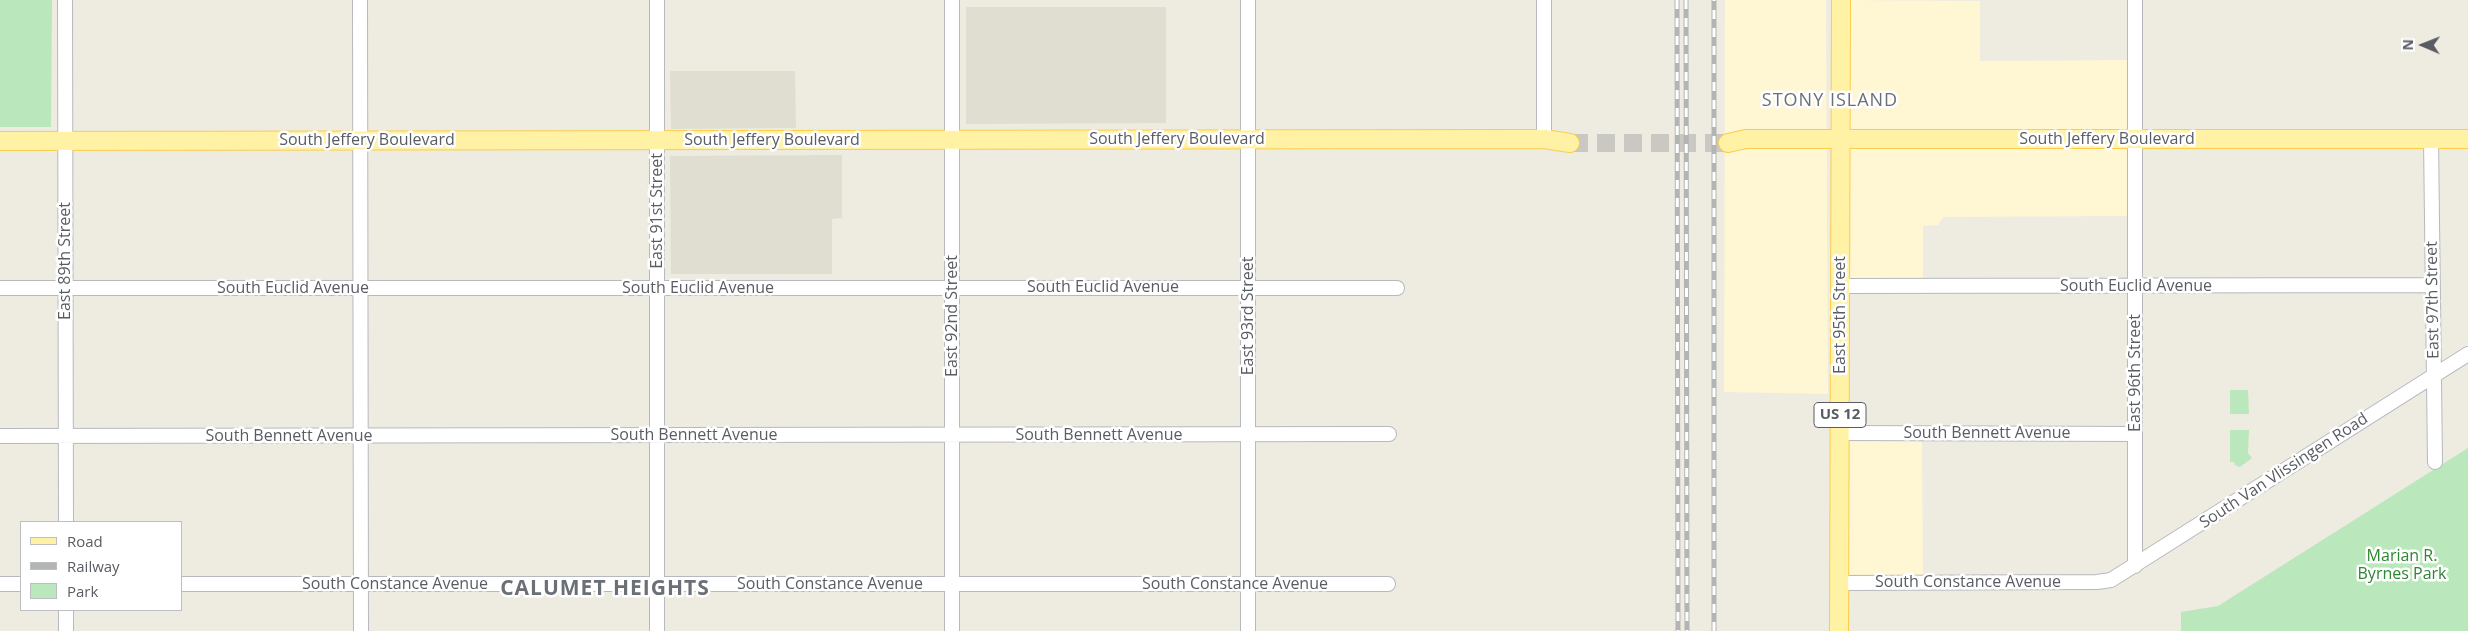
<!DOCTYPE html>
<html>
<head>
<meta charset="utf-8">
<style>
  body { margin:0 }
  #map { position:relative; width:2468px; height:631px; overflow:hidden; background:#eeebe1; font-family:"Open Sans",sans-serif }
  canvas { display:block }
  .legend { position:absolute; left:20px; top:521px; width:162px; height:90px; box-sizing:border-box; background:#fff; border:1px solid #bdbec1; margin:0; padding:6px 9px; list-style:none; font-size:15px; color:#595d63 }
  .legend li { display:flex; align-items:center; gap:10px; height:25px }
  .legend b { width:25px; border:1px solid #bdbec1 }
  .north { position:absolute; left:2398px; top:20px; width:50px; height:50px; -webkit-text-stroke:4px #fff; paint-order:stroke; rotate:271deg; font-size:14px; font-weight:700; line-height:20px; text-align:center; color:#595d63 }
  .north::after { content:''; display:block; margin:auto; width:18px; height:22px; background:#595d63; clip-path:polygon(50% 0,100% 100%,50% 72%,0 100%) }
</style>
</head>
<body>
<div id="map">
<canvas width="2468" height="631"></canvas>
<ul class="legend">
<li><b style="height:6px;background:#fff2a4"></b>Road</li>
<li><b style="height:6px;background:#b3b4b4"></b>Railway</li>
<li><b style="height:14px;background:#bbe7bc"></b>Park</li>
</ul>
<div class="north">N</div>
</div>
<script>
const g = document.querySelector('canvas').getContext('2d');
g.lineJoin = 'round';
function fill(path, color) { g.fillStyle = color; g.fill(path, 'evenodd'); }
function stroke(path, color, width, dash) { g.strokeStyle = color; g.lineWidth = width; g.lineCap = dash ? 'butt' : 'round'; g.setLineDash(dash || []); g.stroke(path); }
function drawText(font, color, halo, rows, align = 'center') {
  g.font = font + ' "Open Sans",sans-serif'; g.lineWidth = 5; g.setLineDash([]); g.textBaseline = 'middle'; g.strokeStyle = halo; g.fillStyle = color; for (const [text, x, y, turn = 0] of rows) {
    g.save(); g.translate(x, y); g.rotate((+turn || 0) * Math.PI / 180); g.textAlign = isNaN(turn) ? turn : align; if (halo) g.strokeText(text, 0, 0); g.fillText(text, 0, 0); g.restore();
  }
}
fill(new Path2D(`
  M 1725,0 L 1826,0 L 1828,394 L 1724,392 Z
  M 1849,0 L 1980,1 L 1980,61 L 2133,60 L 2133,216 L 1943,217 L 1938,225 L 1923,226 L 1923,284 L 1849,284 Z
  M 1849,441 L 1922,441 L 1923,577 L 1849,576 Z`), '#fff6d4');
fill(new Path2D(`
  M 966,7 L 1166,7 L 1166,123 L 966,124 Z
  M 670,71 L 795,71 L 796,128 L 671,129 Z
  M 842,155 L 842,218 L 832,219 L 832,274 L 671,274 L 670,156 Z`), '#e0ddd1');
fill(new Path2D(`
  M 0,0 L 52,0 L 51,127 L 0,127 Z
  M 2230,390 L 2248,390 L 2249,414 L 2230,414 Z
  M 2230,430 L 2249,430 L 2248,453 L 2252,458 L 2240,467 L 2235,465 L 2234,462 L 2230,462 Z
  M 2468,448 L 2468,631 L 2181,631 L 2181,612 L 2218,606 Z`), '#bbe7bc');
stroke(new Path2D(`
  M 1570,143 L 1728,143`), '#c9c8c2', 18, [18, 9]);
const minor = new Path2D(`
  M 65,0 L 66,522
  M 360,0 L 361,631
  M 657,0 L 657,631
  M 1248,0 L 1248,631
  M 1544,0 L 1544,139
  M 2431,139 L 2435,462
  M 1840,286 L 2433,285
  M 0,288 L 1397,288
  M 1840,433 L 2135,434
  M 0,436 L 1389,434
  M 2135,566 L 2135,0
  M 1840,583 L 2097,582 L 2111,580 L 2468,354
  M 0,584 L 21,584
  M 181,584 L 1388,584
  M 66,610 L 66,631
  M 952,631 L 952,0`);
const major = new Path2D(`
  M 0,141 L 1544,139 L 1570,143
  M 1728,143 L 1746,139 L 2468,139
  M 1839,631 L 1841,0`);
stroke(minor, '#b6b9bf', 16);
stroke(major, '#fbcd4c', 20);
stroke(minor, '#fff', 14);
stroke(major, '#fff2a4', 18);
const rail = new Path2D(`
  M 1677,0 L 1678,631
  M 1686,0 L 1687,631
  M 1714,631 L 1714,0`);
stroke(rail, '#b3b4b4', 5);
stroke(rail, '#fff', 3, [9]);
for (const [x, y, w] of [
  [1840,415,52]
]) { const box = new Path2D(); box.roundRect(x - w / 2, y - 12.5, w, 25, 4); g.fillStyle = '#fff'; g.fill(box); stroke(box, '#595d63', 1); }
drawText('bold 15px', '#595d63', null, [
  ["US 12",1840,415]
]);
drawText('16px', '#595d63', '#fff', [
  ["South Jeffery Boulevard",1177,139],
  ["South Jeffery Boulevard",2107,139],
  ["South Jeffery Boulevard",367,140],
  ["South Jeffery Boulevard",772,140],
  ["East 91st Street",657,211,-90],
  ["East 89th Street",65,261,-90],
  ["South Euclid Avenue",2136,286],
  ["South Euclid Avenue",1103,287],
  ["South Euclid Avenue",293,288],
  ["South Euclid Avenue",698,288],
  ["East 97th Street",2433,300,-91],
  ["East 95th Street",1840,315,-90],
  ["East 92nd Street",952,316,-90],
  ["East 93rd Street",1248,316,-90],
  ["East 96th Street",2135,373,-90],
  ["South Bennett Avenue",1987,433],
  ["South Bennett Avenue",694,435],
  ["South Bennett Avenue",1099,435],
  ["South Bennett Avenue",289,436],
  ["South Van Vlissingen Road",2284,471,-33],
  ["South Constance Avenue",1968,582],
  ["South Constance Avenue",395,584],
  ["South Constance Avenue",830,584],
  ["South Constance Avenue",1235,584]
]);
drawText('16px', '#2e8534', '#fff', [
  ["Marian R.",2402,556],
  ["Byrnes Park",2402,574]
]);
g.letterSpacing = '1px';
drawText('18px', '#6a7075', '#fff', [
  ["STONY ISLAND",1830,101]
]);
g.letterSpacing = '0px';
g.letterSpacing = '1px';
drawText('bold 21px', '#6a7075', '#fff', [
  ["CALUMET HEIGHTS",605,589]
]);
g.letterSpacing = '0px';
</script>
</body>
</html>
